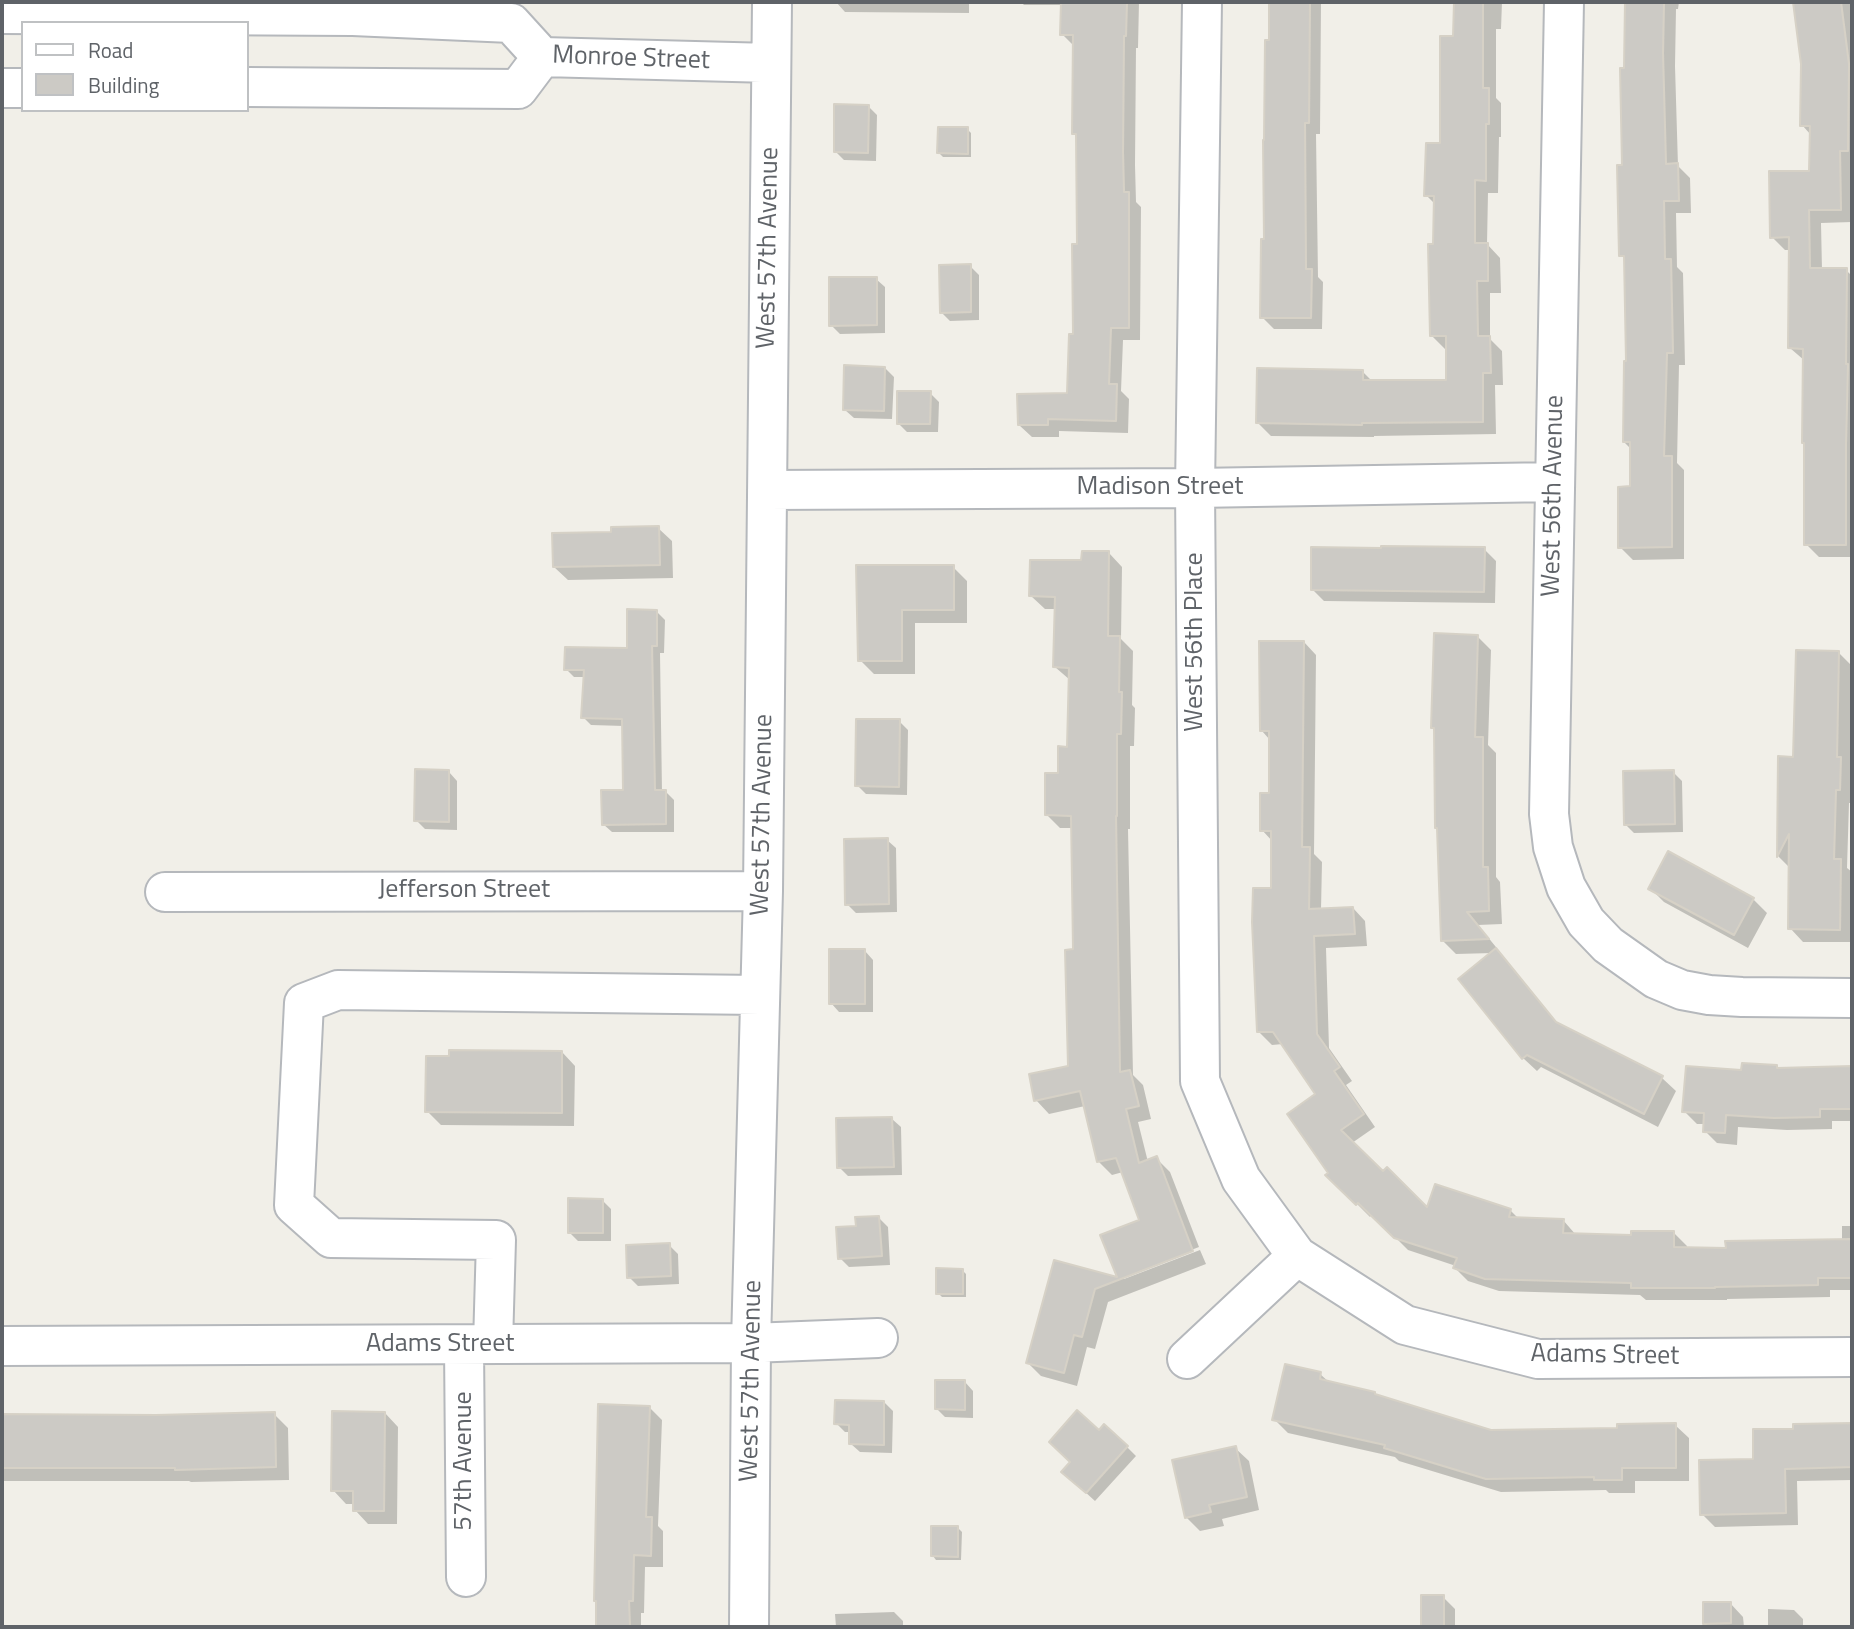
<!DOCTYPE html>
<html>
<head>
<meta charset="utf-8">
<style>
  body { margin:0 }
  #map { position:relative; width:1854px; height:1629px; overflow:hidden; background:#f1efe8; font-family:"Titillium Web",sans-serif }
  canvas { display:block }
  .frame { position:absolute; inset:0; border:4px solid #5f6368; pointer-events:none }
  .legend { position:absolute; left:21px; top:21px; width:228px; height:91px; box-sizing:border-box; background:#fff; border:2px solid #bfc1c3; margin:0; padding:9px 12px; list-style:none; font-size:21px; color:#5f6368 }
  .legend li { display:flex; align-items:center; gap:14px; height:35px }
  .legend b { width:35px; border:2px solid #bfc1c3 }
</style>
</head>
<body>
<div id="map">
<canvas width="1854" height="1629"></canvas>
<div class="frame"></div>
<ul class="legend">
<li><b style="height:9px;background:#fff"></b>Road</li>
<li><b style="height:19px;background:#cccac5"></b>Building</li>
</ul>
</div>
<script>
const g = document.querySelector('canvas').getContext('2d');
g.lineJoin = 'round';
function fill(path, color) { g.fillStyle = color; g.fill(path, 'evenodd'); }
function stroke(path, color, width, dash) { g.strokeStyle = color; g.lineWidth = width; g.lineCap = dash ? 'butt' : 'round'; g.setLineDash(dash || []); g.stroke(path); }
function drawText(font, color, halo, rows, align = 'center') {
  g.font = font + ' "Titillium Web",sans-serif'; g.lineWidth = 6; g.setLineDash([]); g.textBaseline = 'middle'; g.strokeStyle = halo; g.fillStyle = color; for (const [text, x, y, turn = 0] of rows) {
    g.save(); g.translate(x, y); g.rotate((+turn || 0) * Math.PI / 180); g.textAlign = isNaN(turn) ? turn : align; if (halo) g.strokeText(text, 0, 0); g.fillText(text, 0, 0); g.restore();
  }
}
fill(new Path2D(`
  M 836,2 L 969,2 L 969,13 L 845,12 Z
  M 1021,2 L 1139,2 L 1138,48 L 1136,48 L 1135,165 L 1136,202 L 1141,207 L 1140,340 L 1123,340 L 1121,391 L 1129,399 L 1128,433 L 1059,431 L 1059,437 L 1032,437 L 1019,425 L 1069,395 L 1075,336 L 1079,246 L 1078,137 L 1074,133 L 1075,47 L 1062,34 L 1063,5 L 1024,5 Z
  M 1271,2 L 1321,2 L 1320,134 L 1316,134 L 1318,277 L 1323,282 L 1322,329 L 1274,329 L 1262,317 Z
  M 1456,2 L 1502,2 L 1501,29 L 1496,29 L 1496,98 L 1501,103 L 1501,137 L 1499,137 L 1498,193 L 1488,193 L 1487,244 L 1500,258 L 1501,293 L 1490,293 L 1490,339 L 1502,351 L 1503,385 L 1495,385 L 1496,434 L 1374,436 L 1374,437 L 1271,436 L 1258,423 L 1362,371 L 1373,382 L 1448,381 L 1448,349 L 1445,349 L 1432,336 L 1435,204 L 1426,195 L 1442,145 L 1455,38 Z
  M 1627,2 L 1679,2 L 1678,9 L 1676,9 L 1675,66 L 1678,166 L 1690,178 L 1691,213 L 1676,213 L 1677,267 L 1683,273 L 1685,365 L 1679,365 L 1677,463 L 1684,470 L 1684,559 L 1633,560 L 1620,547 L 1631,488 L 1631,449 L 1624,442 L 1628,363 L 1626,260 L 1621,255 L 1624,166 Z
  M 1795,2 L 1851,2 L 1852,10 L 1852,222 L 1821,223 L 1822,270 L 1846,270 L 1852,276 L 1852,557 L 1819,557 L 1806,544 L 1806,445 L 1803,443 L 1805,361 L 1790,348 L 1790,250 L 1785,250 L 1772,237 L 1810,173 L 1811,135 L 1802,125 L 1803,64 Z
  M 868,106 L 877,115 L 876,161 L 844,160 L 835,151 Z
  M 967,129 L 971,133 L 971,157 L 943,157 L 939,153 Z
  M 970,266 L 979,275 L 979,320 L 950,321 L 941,312 Z
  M 876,279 L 885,287 L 885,333 L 840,334 L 831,325 Z
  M 885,368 L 894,377 L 892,419 L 854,418 L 845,410 Z
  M 930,393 L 939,402 L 938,432 L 907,432 L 898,423 Z
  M 658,528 L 672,541 L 673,578 L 568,580 L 554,567 L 612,534 Z
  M 1484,549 L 1496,561 L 1495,603 L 1324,601 L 1312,589 Z
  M 1109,553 L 1122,567 L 1121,639 L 1133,651 L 1132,705 L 1135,708 L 1134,746 L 1130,746 L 1130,829 L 1128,829 L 1133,1075 L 1143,1085 L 1151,1119 L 1138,1122 L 1148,1162 L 1157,1159 L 1170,1172 L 1199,1247 L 1124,1276 L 1124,1279 L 1200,1250 L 1206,1264 L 1108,1302 L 1095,1349 L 1087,1347 L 1077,1386 L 1041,1376 L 1028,1363 L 1055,1262 L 1120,1280 L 1103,1236 L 1142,1221 L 1123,1172 L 1112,1175 L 1099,1162 L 1085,1106 L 1049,1114 L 1036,1100 L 1070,1067 L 1075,951 L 1073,828 L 1060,828 L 1047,815 L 1069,748 L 1070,680 L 1055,667 L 1057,609 L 1045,609 L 1031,596 L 1083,562 Z
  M 858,567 L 953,567 L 967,581 L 967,623 L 915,623 L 915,674 L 874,674 L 860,660 Z
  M 657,612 L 665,620 L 664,653 L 660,653 L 662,792 L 666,792 L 674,800 L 674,832 L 612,832 L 603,824 L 625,792 L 624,726 L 591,725 L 583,717 L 585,677 L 574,677 L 566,669 L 629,650 Z
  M 1477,636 L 1491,650 L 1488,745 L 1496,753 L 1496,877 L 1500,882 L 1502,924 L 1478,925 L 1500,952 L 1498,952 L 1509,964 L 1559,1026 L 1662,1078 L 1676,1091 L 1658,1127 L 1541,1067 L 1537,1071 L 1523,1058 L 1493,953 L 1456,954 L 1442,940 Z
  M 1304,642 L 1316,655 L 1314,854 L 1322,862 L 1321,910 L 1353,908 L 1365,921 L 1367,946 L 1326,948 L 1329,1048 L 1352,1081 L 1346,1085 L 1375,1127 L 1352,1143 L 1383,1174 L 1428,1210 L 1510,1210 L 1519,1219 L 1563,1220 L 1576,1235 L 1633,1237 L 1674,1233 L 1687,1246 L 1687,1249 L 1727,1250 L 1842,1241 L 1842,1226 L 1852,1226 L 1852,1290 L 1830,1290 L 1830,1297 L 1727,1299 L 1727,1300 L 1646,1300 L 1640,1295 L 1499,1291 L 1468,1281 L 1455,1268 L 1456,1266 L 1408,1250 L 1372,1214 L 1370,1217 L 1328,1175 L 1330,1173 L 1317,1094 L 1283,1044 L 1272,1045 L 1259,1032 L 1272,890 L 1273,842 L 1262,830 L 1270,794 L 1270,740 L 1262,731 Z
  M 1839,653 L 1852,666 L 1850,769 L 1852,771 L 1852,803 L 1849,803 L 1847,868 L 1852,872 L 1852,942 L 1803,942 L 1790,928 L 1790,868 L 1778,856 L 1780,758 L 1795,758 Z
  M 899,721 L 908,730 L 907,795 L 866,794 L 857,785 Z
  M 449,772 L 457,781 L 457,830 L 425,829 L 416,820 Z
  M 1673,772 L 1682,781 L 1683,832 L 1634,833 L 1625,824 Z
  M 887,840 L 896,848 L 897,912 L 856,913 L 847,904 Z
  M 1650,888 L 1753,899 L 1767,913 L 1748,948 L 1664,902 Z
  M 865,951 L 873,960 L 873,1012 L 839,1012 L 831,1003 Z
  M 562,1052 L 575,1066 L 574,1126 L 441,1125 L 427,1111 Z
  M 1777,1067 L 1780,1070 L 1852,1068 L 1852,1121 L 1832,1121 L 1832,1129 L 1787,1130 L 1738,1127 L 1737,1145 L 1717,1143 L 1705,1131 L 1705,1124 L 1697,1124 L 1684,1111 L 1743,1072 Z
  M 892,1119 L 901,1127 L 902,1175 L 848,1176 L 839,1167 Z
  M 602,1200 L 611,1209 L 611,1241 L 578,1241 L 569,1232 Z
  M 879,1218 L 888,1227 L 890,1265 L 849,1267 L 840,1258 L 857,1227 Z
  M 669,1245 L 678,1254 L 679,1284 L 638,1286 L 629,1277 Z
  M 962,1270 L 966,1274 L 966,1297 L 942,1297 L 938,1293 Z
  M 1320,1374 L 1330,1383 L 1374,1393 L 1378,1397 L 1490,1432 L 1619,1430 L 1675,1425 L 1689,1438 L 1689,1481 L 1635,1481 L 1635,1493 L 1609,1493 L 1606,1490 L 1501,1492 L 1399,1461 L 1395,1457 L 1288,1433 L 1274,1419 Z
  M 965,1382 L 973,1391 L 973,1418 L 945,1417 L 936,1408 Z
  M 884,1402 L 893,1411 L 892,1453 L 860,1452 L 851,1444 L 851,1432 L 845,1432 L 836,1423 Z
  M 649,1407 L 662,1420 L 658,1526 L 663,1531 L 663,1567 L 645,1567 L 644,1613 L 641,1613 L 641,1627 L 598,1627 L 598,1602 Z
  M 385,1413 L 398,1427 L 397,1524 L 368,1524 L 355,1510 L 355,1504 L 346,1504 L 333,1490 Z
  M 274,1414 L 288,1428 L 289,1480 L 191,1482 L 189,1481 L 2,1481 L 2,1416 L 156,1417 Z
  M 1852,1424 L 1852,1480 L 1797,1481 L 1798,1525 L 1715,1527 L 1702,1514 L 1755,1461 L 1795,1431 L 1795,1426 Z
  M 1099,1432 L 1127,1447 L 1136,1456 L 1095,1501 L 1072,1480 Z
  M 1235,1448 L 1249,1461 L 1259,1510 L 1222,1519 L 1224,1526 L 1200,1531 L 1186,1517 Z
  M 958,1528 L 962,1532 L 961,1560 L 936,1560 L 933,1556 Z
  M 1422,1597 L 1443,1597 L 1455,1609 L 1455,1627 L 1422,1627 Z
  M 1730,1603 L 1743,1617 L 1744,1627 L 1709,1627 L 1705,1623 Z
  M 1768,1609 L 1794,1610 L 1803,1619 L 1803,1627 L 1768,1627 Z
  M 894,1612 L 903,1621 L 903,1627 L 836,1627 L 835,1614 Z`), '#0003');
const building = new Path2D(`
  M 1061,2 L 1127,2 L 1126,36 L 1124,36 L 1123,152 L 1124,192 L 1129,192 L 1129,328 L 1111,328 L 1109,384 L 1117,384 L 1116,421 L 1048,419 L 1048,425 L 1018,425 L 1017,394 L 1067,393 L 1069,334 L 1073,334 L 1072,244 L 1077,244 L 1076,134 L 1072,134 L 1073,35 L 1060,35 Z
  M 1269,2 L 1310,2 L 1309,123 L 1305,123 L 1306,269 L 1312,269 L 1311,318 L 1260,318 L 1261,239 L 1264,239 L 1263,140 L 1264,140 L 1265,40 L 1269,40 Z
  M 1454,2 L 1483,2 L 1483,88 L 1489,88 L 1489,124 L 1486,124 L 1486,181 L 1475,180 L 1475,243 L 1488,243 L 1488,281 L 1477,281 L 1478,336 L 1490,336 L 1491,373 L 1483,373 L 1483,422 L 1362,423 L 1362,425 L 1256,423 L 1257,368 L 1363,370 L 1363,380 L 1446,380 L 1446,336 L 1430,336 L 1428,244 L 1433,244 L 1434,196 L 1424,196 L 1426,143 L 1440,143 L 1440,36 L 1453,36 Z
  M 1625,2 L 1664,2 L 1663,53 L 1666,164 L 1678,163 L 1679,201 L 1664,201 L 1665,259 L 1671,259 L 1673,353 L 1667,353 L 1664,456 L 1672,456 L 1672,547 L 1618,548 L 1618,487 L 1630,486 L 1630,442 L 1623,442 L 1624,361 L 1626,361 L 1624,256 L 1619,256 L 1617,165 L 1622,165 L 1620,68 L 1624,68 Z
  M 1793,2 L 1841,2 L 1849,64 L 1848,151 L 1840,151 L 1841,210 L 1809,210 L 1810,268 L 1847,268 L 1846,364 L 1848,364 L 1846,444 L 1846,545 L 1804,545 L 1804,443 L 1802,443 L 1803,349 L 1788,348 L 1789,237 L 1770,238 L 1769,171 L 1809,171 L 1810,126 L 1800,126 L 1801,64 Z
  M 834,104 L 869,105 L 868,153 L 834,152 Z
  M 938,127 L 968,127 L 968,154 L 937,153 Z
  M 971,264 L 971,312 L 940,313 L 939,265 Z
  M 829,277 L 877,277 L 877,325 L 829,326 Z
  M 844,365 L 885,367 L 884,411 L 843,410 Z
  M 897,391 L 931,391 L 930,424 L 897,424 Z
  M 659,526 L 660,565 L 553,567 L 552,533 L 611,532 L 611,527 Z
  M 1381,546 L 1485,547 L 1484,592 L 1311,590 L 1311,547 L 1381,548 Z
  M 1082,551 L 1109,551 L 1108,636 L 1120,636 L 1119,692 L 1122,692 L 1121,734 L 1117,734 L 1117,816 L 1116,816 L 1120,1072 L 1130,1070 L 1139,1106 L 1126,1109 L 1139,1163 L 1157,1156 L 1193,1251 L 1095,1289 L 1082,1337 L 1074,1335 L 1064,1373 L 1026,1363 L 1054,1260 L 1117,1277 L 1100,1235 L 1139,1220 L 1116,1158 L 1097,1162 L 1080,1091 L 1034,1101 L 1029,1074 L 1068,1066 L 1065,950 L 1073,949 L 1071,816 L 1045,815 L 1045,773 L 1058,773 L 1058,746 L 1067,747 L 1069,668 L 1053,667 L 1055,597 L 1029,596 L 1030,560 L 1081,560 Z
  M 856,565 L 954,565 L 954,610 L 902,610 L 902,661 L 858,661 Z
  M 627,609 L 657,610 L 657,646 L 652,646 L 655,790 L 666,790 L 666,824 L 602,825 L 601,790 L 623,790 L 622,719 L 581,718 L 584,670 L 564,670 L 565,647 L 627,648 Z
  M 1434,633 L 1478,635 L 1475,737 L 1483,737 L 1483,867 L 1488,867 L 1489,911 L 1467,912 L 1489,939 L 1441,941 L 1437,828 L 1435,828 L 1434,728 L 1431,728 Z
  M 1259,641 L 1304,641 L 1302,847 L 1310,847 L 1309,909 L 1353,907 L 1355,934 L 1314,936 L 1317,1034 L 1340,1067 L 1334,1071 L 1364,1114 L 1341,1130 L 1383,1171 L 1387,1167 L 1427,1207 L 1435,1184 L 1511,1209 L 1509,1217 L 1564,1219 L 1563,1233 L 1631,1235 L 1631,1231 L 1674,1231 L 1674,1247 L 1726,1248 L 1725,1241 L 1852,1239 L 1852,1278 L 1818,1278 L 1818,1285 L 1715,1287 L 1715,1288 L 1631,1288 L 1631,1283 L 1485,1279 L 1453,1268 L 1457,1258 L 1394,1238 L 1358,1203 L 1356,1205 L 1325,1175 L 1328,1173 L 1287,1114 L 1315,1094 L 1273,1032 L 1257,1032 L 1252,922 L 1253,888 L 1271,888 L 1271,831 L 1260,831 L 1260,793 L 1269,793 L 1269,731 L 1260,731 Z
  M 1796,650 L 1839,651 L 1837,757 L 1841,757 L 1840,790 L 1836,790 L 1834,859 L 1841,859 L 1840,930 L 1788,929 L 1789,834 L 1777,857 L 1778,756 L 1793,757 Z
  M 856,719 L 900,719 L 899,787 L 855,786 Z
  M 415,769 L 449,770 L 449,822 L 414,821 Z
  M 1674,770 L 1675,824 L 1624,825 L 1623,771 Z
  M 888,838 L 889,904 L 845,905 L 844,839 Z
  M 1668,851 L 1754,898 L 1734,935 L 1648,889 Z
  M 1496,948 L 1556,1022 L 1663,1076 L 1644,1114 L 1527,1055 L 1522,1059 L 1458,979 Z
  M 829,949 L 865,949 L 865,1004 L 829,1004 Z
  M 449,1050 L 562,1051 L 562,1113 L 425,1112 L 426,1056 L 449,1056 Z
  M 1742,1063 L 1777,1065 L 1777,1068 L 1852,1066 L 1852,1109 L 1820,1109 L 1820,1117 L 1774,1118 L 1726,1115 L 1725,1133 L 1703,1132 L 1704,1113 L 1682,1112 L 1686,1066 L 1741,1070 Z
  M 892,1117 L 894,1167 L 837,1168 L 836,1118 Z
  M 568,1198 L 603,1199 L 603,1233 L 568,1233 Z
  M 879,1216 L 882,1256 L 838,1259 L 836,1227 L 856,1226 L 855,1217 Z
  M 670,1243 L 671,1276 L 627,1278 L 626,1245 Z
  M 936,1268 L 963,1269 L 963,1294 L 936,1294 Z
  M 1285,1364 L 1321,1372 L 1320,1379 L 1375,1392 L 1375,1394 L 1491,1430 L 1617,1428 L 1617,1424 L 1676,1423 L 1676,1468 L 1622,1468 L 1622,1480 L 1594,1480 L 1594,1477 L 1486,1479 L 1384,1448 L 1385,1445 L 1272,1420 Z
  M 935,1380 L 965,1380 L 965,1410 L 935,1409 Z
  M 835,1400 L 884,1401 L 884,1445 L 849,1444 L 849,1425 L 834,1424 Z
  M 598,1404 L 650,1406 L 646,1517 L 652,1517 L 651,1556 L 634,1555 L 633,1601 L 629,1601 L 630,1627 L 596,1627 L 596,1601 L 594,1601 Z
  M 1077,1410 L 1099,1430 L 1104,1424 L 1128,1446 L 1086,1493 L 1061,1472 L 1070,1462 L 1049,1442 Z
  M 332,1411 L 385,1412 L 384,1511 L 353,1511 L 353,1491 L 331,1491 Z
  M 275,1412 L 276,1467 L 175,1470 L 175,1468 L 2,1468 L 2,1414 L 156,1415 Z
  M 1852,1423 L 1852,1467 L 1785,1469 L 1786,1513 L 1700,1515 L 1699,1460 L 1753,1459 L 1753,1429 L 1793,1429 L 1793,1424 Z
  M 1236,1446 L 1247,1497 L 1209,1505 L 1211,1512 L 1185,1518 L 1172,1460 Z
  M 931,1526 L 958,1526 L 958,1557 L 931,1556 Z
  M 1421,1595 L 1444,1595 L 1444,1627 L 1421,1627 Z
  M 1703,1602 L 1731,1602 L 1731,1623 L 1703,1624 Z`);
fill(building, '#cccac5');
stroke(building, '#d6d1c6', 2);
const minor = new Path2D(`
  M 1202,2 L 1195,488 L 1200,1081 L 1241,1179 L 1297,1256 L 1405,1325 L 1538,1359 L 1852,1357
  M 1564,2 L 1549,814 L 1553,847 L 1566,887 L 1586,922 L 1608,945 L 1656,979 L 1682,990 L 1709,995 L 1742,997 L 1852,998
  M 2,14 L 353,16 L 511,23 L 542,57 L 771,63
  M 247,87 L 518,89 L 542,57
  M 2,88 L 23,88
  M 767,490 L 1195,488 L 1554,482
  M 165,892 L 763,891
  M 493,1344 L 496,1240 L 331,1238 L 294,1205 L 304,1003 L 338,990 L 760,995
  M 464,1345 L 466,1577
  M 2,1346 L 751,1343 L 878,1338
  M 1187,1359 L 1297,1256
  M 749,1627 L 751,1343 L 763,891 L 772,2`);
stroke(minor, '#b5b8bc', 42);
stroke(minor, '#fff', 38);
drawText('26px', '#5f6368', '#fff', [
  ["Monroe Street",631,59,2],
  ["West 57th Avenue",769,248,-89],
  ["Madison Street",1160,488],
  ["West 56th Avenue",1554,496,-89],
  ["West 56th Place",1196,642,-90],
  ["West 57th Avenue",763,815,-89],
  ["Jefferson Street",464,891],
  ["Adams Street",440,1345],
  ["Adams Street",1605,1356,1],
  ["West 57th Avenue",752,1381,-89],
  ["57th Avenue",465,1461,-90]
]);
</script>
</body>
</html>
